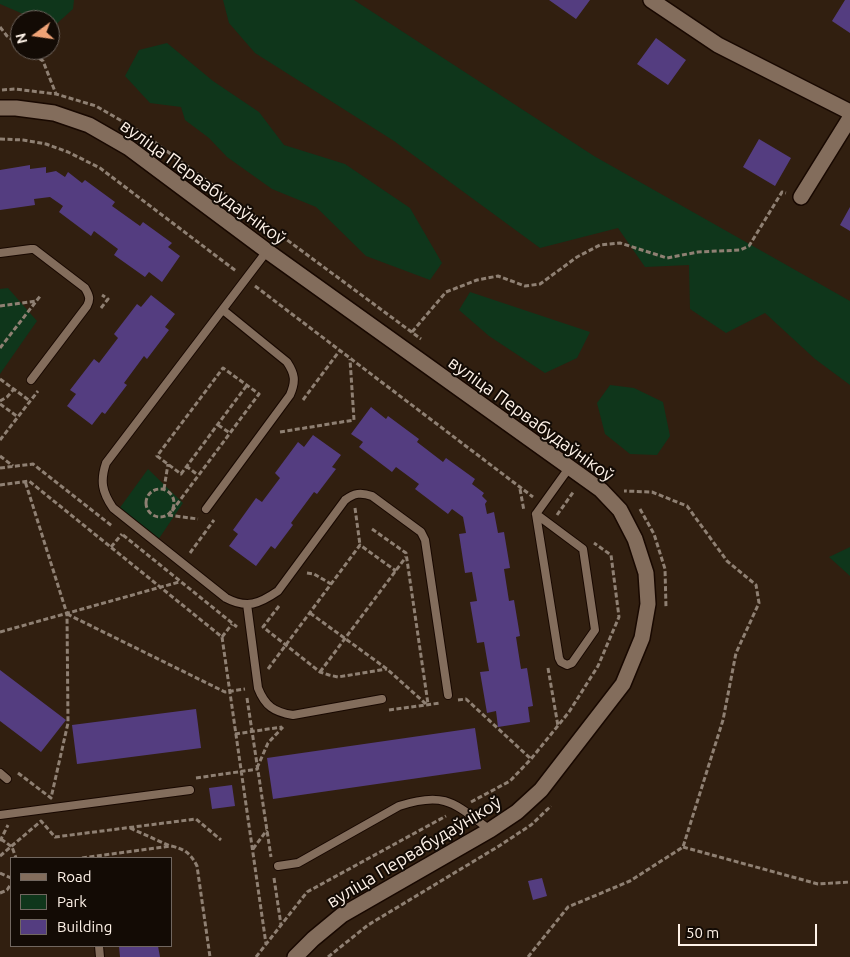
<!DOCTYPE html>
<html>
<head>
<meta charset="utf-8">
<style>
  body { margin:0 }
  #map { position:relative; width:850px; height:957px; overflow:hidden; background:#311f10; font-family:Ubuntu,sans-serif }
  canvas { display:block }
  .legend { position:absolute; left:10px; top:857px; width:162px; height:90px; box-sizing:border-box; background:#130b05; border:1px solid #716760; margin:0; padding:6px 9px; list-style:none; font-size:15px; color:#fef2e8 }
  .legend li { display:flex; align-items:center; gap:10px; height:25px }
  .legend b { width:25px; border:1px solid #716760 }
  .north { position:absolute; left:10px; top:10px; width:50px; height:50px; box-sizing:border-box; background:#130b05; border:1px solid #716760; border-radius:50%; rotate:256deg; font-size:14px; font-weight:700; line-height:20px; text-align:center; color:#fef2e8 }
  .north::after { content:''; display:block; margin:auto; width:18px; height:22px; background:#efa377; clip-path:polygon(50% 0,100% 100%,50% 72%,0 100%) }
  .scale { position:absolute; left:678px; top:924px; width:139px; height:22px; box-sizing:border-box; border:2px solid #fef2e8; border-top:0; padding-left:6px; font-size:15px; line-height:18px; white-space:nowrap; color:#fef2e8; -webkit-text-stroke:4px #130b05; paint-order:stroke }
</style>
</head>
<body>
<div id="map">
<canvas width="850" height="957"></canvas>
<ul class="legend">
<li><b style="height:6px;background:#836d5c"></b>Road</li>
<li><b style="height:14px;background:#0f361b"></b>Park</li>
<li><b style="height:14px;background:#543d80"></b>Building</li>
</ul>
<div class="north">N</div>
<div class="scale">50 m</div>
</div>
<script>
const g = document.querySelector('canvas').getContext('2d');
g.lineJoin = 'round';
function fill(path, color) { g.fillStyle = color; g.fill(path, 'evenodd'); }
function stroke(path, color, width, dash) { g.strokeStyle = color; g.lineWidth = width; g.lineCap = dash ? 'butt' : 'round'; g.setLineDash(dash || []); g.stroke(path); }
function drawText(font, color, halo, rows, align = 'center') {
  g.font = font + ' Ubuntu,sans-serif'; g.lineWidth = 4; g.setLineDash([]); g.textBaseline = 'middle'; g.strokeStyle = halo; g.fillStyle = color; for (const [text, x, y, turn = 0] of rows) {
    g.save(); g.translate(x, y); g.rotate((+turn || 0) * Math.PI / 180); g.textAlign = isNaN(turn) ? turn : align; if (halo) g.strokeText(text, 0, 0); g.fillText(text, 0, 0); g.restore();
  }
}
fill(new Path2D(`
  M 0,0 L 74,0 L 73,9 L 53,27 L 50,26 L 50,20 L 37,20 L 0,4 Z
  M 223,0 L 354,0 L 594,156 L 850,301 L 850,385 L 815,359 L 765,313 L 726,333 L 690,309 L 689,265 L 645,267 L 618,228 L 540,248 L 394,141 L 255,53 L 229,23 Z
  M 167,43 L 213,81 L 259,112 L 284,145 L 345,164 L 410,208 L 442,263 L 430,280 L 366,256 L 316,207 L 272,189 L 227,157 L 209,138 L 185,120 L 181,107 L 150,103 L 125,76 L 139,50 Z
  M 8,288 L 37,321 L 0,374 L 0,289 Z
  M 470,292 L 590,332 L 577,358 L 545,373 L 489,336 L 459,310 Z
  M 610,385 L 634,388 L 663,402 L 670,436 L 657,455 L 630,454 L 605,434 L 597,403 Z
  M 148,469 L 183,503 L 158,540 L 119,509 Z
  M 850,547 L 850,576 L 829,557 Z`), '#0f361b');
fill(new Path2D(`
  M 549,0 L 590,0 L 576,19 Z
  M 845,0 L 850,0 L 850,33 L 832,21 Z
  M 656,38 L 686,60 L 668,85 L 637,64 Z
  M 759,139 L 791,158 L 775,186 L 743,167 Z
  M 30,165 L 30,169 L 46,167 L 46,173 L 56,171 L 65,177 L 68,172 L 82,183 L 85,180 L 115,202 L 112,206 L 140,226 L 143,222 L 172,243 L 168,247 L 180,256 L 162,282 L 149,272 L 145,277 L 114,255 L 118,249 L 94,231 L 91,236 L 59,212 L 63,206 L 50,197 L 34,199 L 35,205 L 0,210 L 0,170 Z
  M 850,207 L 850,231 L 840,225 Z
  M 151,295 L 175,314 L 165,327 L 169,330 L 147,359 L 144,356 L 124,383 L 127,385 L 105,414 L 102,412 L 92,425 L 67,406 L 76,394 L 70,390 L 94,359 L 99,363 L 118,338 L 114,334 L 137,304 L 141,307 Z
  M 371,407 L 386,419 L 388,416 L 419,439 L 417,442 L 443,462 L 446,458 L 475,479 L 472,484 L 484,493 L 482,496 L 487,501 L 485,504 L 487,514 L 494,512 L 498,533 L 504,532 L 510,568 L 504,569 L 509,601 L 514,600 L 520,636 L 516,637 L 521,669 L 527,668 L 533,706 L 528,707 L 530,722 L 498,727 L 496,711 L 487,713 L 480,672 L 489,671 L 484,642 L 477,643 L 470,602 L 477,601 L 472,572 L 465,573 L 459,534 L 466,533 L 463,517 L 452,509 L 448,514 L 415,489 L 419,484 L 396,467 L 392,472 L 359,447 L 363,442 L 351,434 Z
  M 313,435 L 341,455 L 332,467 L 336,469 L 317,494 L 314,492 L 291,523 L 293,525 L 275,549 L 271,546 L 256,566 L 229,546 L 238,534 L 233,530 L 256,498 L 262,502 L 280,478 L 275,473 L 298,442 L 304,447 Z
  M 0,670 L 66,720 L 41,752 L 0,721 Z
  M 196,709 L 201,748 L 77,764 L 72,725 Z
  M 475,728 L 481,769 L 273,799 L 267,758 Z
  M 232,785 L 235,806 L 212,809 L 209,788 Z
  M 542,878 L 547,896 L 533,900 L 528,881 Z
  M 119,946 L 158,946 L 160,957 L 120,957 Z`), '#543d80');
const lane = new Path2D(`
  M 267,251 L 106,463 C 100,481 102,492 113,508 L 226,598 C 247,609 259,604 278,591 L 345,500 C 354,493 361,492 372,496 L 421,532 L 425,540 L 448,695
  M 0,253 L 31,249 L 34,249 L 85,288 C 89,295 91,299 87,306 L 31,380
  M 206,509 L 290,395 C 296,381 295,374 287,362 L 223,310
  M 536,514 L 583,549 L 595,630 L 572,663 L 567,665 L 561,662 L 559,658 L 536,514 L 569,468
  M 247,604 L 258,688 C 265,706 274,712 293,715 L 382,699
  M 0,773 L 7,779
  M 0,815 L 190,790
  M 278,866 L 298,863 L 399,806 C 445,791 454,803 490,830
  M 99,946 L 100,957`);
const street = new Path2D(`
  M 651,0 L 718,45 L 850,112
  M 0,108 L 16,108 L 54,113 L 89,125 L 129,148 L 267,251 L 601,490 L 620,510 L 635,539 L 646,573 L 648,604 L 642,638 L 623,684 L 541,790 L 517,812 L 490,830 L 342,915 L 313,939 L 295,957
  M 801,197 L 850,118`);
stroke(lane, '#180800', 10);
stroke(street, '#180800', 18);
stroke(new Path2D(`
  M 0,27 L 7,36 L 20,45
  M 27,50 L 43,61 L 56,94
  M 2,90 L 15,89 L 56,94 L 96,106 L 141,132 L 421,339
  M 0,139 L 23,140 L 46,144 L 68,152 L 100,168 L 236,271
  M 255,286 L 533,497
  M 0,306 L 37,301
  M 101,308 L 108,299 L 102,295
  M 412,332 L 446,292 L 477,280 L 498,276 L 525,286 L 540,284 L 577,257 L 600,245 L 620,243 L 667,258 L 698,252 L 740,250 L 749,246 L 782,192 L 786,193
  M 0,348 L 41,295
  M 0,379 L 30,401
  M 303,400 L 340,350
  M 0,401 L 7,397 L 14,389
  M 0,404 L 18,417
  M 218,425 L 230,433
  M 280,432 L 354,420 L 350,359
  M 0,440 L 38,391
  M 0,456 L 13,466
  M 186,466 L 198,475
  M 0,468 L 33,464 L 112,526
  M 0,485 L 29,481 L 222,637 L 266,944
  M 164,489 L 168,464
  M 520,489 L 524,511
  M146 503a14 14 0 1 1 28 0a14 14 0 1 1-28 0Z
  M 355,508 L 360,545
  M 640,509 L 654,534 L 665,569 L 666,608
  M 172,511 L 259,394 L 223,368 L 157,456 L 181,474 L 247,385
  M 168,515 L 198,519
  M 557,515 L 574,491
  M 372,529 L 406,553 L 428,704
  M 123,535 L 237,627
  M 111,547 L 122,534
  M 190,553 L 214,520
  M 307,573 L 314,574 L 331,584
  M 279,606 L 263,627 L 320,672 L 329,675 L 338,677 L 387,669
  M 310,613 L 387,669 L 426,704
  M 67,614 L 225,692 L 245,689
  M 0,632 L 179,582
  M 222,637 L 232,624
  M 548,668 L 558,726
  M 268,669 L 360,545 L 396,571
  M 320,672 L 406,557
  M 247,698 L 271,857
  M 458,700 L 466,699 L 531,759
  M 389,710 L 440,703
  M 235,734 L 282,727
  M 257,768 L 268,743 L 283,727
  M 18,773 L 51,798 L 68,723 L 67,614 L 25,481
  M 196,778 L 258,769
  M 471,802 L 510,781 L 531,759 L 569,712 L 598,666 L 619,617 L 611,555 L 594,543
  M 130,828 L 170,846
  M 1,839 L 12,847 L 16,858
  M 0,841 L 8,825
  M 683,847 L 818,884 L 850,882
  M 253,849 L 267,830
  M 0,856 L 41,821 L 55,837 L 196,819 L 221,840
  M 82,858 L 171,846 C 185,849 191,854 197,866 L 210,957
  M 0,873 L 11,878
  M 274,878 L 281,925
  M 0,893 L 7,890 L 11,884
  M 256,957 L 307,892 L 446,816
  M 328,957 L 368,925 L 499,846 L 531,825 L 551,806
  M 528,957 L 568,907 L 630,881 L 683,847 L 723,720 L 736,653 L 759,603 L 756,585 L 727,561 L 687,506 L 652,492 L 624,491`), '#8f8073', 3, [5, 2.5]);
stroke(lane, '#836d5c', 8);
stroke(street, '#836d5c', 15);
drawText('18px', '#fef2e8', '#130b05', [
  ["вуліца Первабудаўнікоў",203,182,36],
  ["вуліца Первабудаўнікоў",531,419,36],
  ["вуліца Первабудаўнікоў",414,852,-31]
]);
</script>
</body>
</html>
